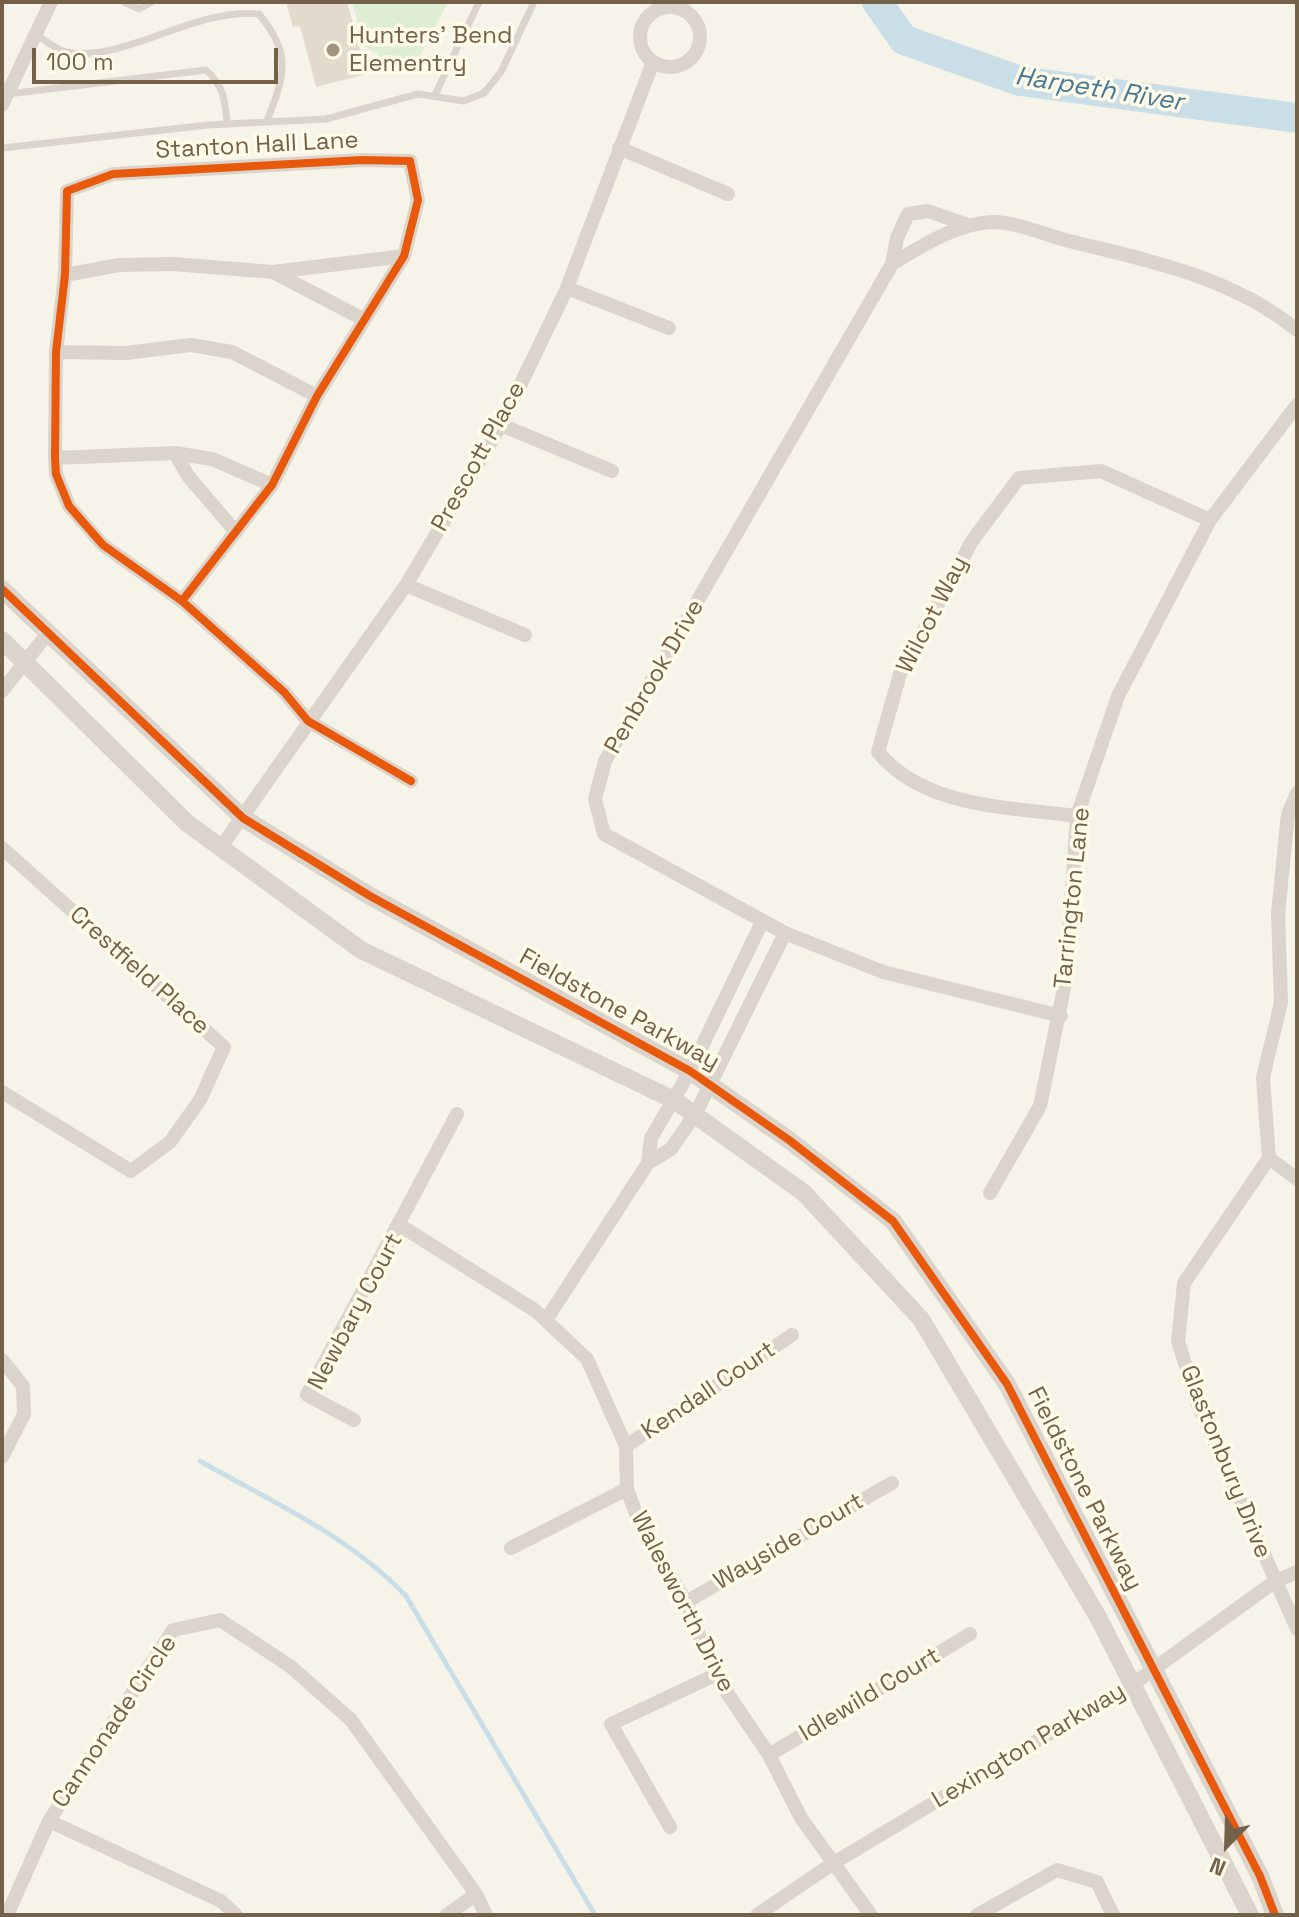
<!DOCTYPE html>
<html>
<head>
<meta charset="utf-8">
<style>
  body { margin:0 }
  #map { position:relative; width:1299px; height:1917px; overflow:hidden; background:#f6f4e8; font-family:"Space Grotesk",sans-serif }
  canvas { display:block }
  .frame { position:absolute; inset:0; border:4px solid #746149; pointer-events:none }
  .north { position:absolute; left:1187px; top:1805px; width:80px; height:80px; -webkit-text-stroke:6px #fffbe8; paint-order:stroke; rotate:203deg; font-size:22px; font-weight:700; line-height:32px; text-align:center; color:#746149 }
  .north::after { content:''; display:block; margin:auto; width:28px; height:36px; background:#746149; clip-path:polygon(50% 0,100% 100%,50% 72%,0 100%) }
  .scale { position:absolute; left:32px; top:48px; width:246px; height:36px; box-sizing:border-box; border:4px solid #746149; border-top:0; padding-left:10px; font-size:24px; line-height:28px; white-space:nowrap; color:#746149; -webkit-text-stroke:6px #fffbe8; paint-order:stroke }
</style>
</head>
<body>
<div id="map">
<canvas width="1299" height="1917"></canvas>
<div class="frame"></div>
<div class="north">N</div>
<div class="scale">100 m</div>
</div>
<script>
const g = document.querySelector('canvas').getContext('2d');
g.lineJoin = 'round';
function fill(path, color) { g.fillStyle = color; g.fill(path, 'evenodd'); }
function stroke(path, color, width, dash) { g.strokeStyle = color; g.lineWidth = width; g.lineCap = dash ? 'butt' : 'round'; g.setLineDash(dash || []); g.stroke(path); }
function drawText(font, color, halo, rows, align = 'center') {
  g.font = font + ' "Space Grotesk",sans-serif'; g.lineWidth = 7; g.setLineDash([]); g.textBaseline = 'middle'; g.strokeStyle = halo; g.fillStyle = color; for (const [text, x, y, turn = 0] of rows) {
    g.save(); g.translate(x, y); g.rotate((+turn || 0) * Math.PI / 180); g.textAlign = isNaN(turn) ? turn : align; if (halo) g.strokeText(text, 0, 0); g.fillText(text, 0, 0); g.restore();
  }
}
fill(new Path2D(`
  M 352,2 L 448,2 L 418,59 L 381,70 L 377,53 L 365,47 Z`), '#ddeed3');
stroke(new Path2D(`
  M 200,1461 C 272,1502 348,1535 406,1596 L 595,1915`), '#cadee7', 5);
stroke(new Path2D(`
  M 877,2 L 904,40 L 1020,81 L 1297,118`), '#cadee7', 30);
fill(new Path2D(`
  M 286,2 L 347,2 L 367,74 L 316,87 L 300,26 L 293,27 Z`), '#e1dacd');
stroke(new Path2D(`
  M 124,2 L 139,9 L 152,2
  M 34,33 C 43,39 56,50 66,52 C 125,63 194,7 259,14 C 292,55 285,74 267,121
  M 8,94 L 206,70 C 224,86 225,101 227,123
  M 435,95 L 479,2
  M 2,148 L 208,125 L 326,119 L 418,94 L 464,101 L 484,93 L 501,72 L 534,2`), '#dad4cd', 7);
stroke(new Path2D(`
  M640 37a30 30 0 1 1 60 0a30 30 0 1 1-60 0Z
  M 2,105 L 51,2
  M 619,148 L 728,194
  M 892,264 L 897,238 L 908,214 L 928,211 L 968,225
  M 273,272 L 404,256
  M 65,275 L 119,265 L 173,264 L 273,272 L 363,319
  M 567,288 L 669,328
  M 56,352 L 126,353 L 191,345 L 232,352 L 317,396
  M 501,425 L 612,471
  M 175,453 L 188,476 L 236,532
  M 55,458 L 175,453 L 212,459 L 272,485
  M 406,585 L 525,635
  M 182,601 L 272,485 L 317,396 L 404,256 L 418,200 L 410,161 L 362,160 L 113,174 L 67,191 L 65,275 L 56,352 L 55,458 L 56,474 L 69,506 L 103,545 L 182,601 L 284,692 L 308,721 L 411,781
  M 2,691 L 48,633
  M 1297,793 L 1288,814 L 1278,914 L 1281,1002 L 1263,1078 L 1269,1158 L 1184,1283 L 1178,1341 L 1197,1402 L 1297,1629
  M 1077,816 C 1009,807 924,808 878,752 L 900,674 L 972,541 L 1019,478 L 1101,471 L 1210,520
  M 221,847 L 406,585 L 501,425 L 567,288 L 653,62
  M 2,848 L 224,1047 L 200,1100 L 170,1142 L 131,1171 L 2,1092
  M 1061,1016 L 883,972 L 785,933 L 604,834 L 595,799 L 605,761 L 892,264 C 922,246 957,223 993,222 C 1016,222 1043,234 1065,240 C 1146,260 1231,276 1297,330
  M 1269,1158 L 1297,1179
  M 648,1163 L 671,1149 L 696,1113 L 785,933
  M 990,1193 L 1040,1106 L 1066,978 L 1077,816 L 1118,696 L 1210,520 L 1297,405
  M 401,1226 L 536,1311 L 587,1359 L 626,1446 L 627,1489 L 640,1525 L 686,1602 L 715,1675 L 769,1755 L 801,1818 L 871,1915
  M 546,1320 L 648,1163 L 651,1138 L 690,1071 L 762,922
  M 2,1360 L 23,1386 L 24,1414 L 2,1457
  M 354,1420 L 307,1395 L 457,1114
  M 626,1446 L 792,1335
  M 511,1548 L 627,1489
  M 686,1602 L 892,1483
  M 769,1755 L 970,1634
  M 49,1821 L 221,1901 L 236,1915
  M 670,1827 L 611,1724 L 715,1675
  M 7,1915 L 49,1821 L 173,1630 L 220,1620 L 290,1666 L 351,1720 L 476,1894 L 486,1915
  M 447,1915 L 476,1894
  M 757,1915 L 832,1864 L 1140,1679 L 1274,1582 L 1297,1572
  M 977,1915 L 1057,1870 L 1097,1882 L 1113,1915`), '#dad4cd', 14);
stroke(new Path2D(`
  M 2,589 L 243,818 L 370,896 L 690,1071 L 789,1140 L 893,1221 L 1007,1384 L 1260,1876 L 1275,1915
  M 2,640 L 187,823 L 361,950 L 674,1100 L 804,1193 L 921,1319 L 1098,1617 L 1250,1915`), '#dad4cd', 18);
stroke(new Path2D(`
  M 2,589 L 243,818 L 370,896 L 690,1071 L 789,1140 L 893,1221 L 1007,1384 L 1260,1876 L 1275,1915
  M 182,601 L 272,485 L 317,396 L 404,256 L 418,200 L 410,161 L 362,160 L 113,174 L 67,191 L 65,275 L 56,352 L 55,458 L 56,474 L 69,506 L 103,545 L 182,601 L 284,692 L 308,721 L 411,781`), '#e8590c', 8);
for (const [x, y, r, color] of [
  [333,50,8,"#a29481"]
]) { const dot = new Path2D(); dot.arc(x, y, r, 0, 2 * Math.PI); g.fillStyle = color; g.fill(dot); stroke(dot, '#fffbe8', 3); }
drawText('24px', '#746149', '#fffbe8', [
  ["Hunters' Bend",349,36],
  ["Elementry",349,64]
], 'left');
drawText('24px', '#746149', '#fffbe8', [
  ["Stanton Hall Lane",257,146,-3],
  ["Prescott Place",479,457,-61],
  ["Wilcot Way",933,615,-63],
  ["Penbrook Drive",655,677,-60],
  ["Tarrington Lane",1073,898,-84],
  ["Crestfield Place",139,971,42],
  ["Fieldstone Parkway",619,1010,29],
  ["Newbary Court",356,1312,-62],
  ["Kendall Court",709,1391,-34],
  ["Glastonbury Drive",1225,1462,68],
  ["Fieldstone Parkway",1084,1489,63],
  ["Wayside Court",789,1542,-30],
  ["Walesworth Drive",682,1602,63],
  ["Idlewild Court",870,1695,-31],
  ["Cannonade Circle",115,1722,-56],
  ["Lexington Parkway",1029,1746,-31]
]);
drawText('italic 26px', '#487995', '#fffbe8', [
  ["Harpeth River",1099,90,9]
]);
</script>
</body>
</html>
